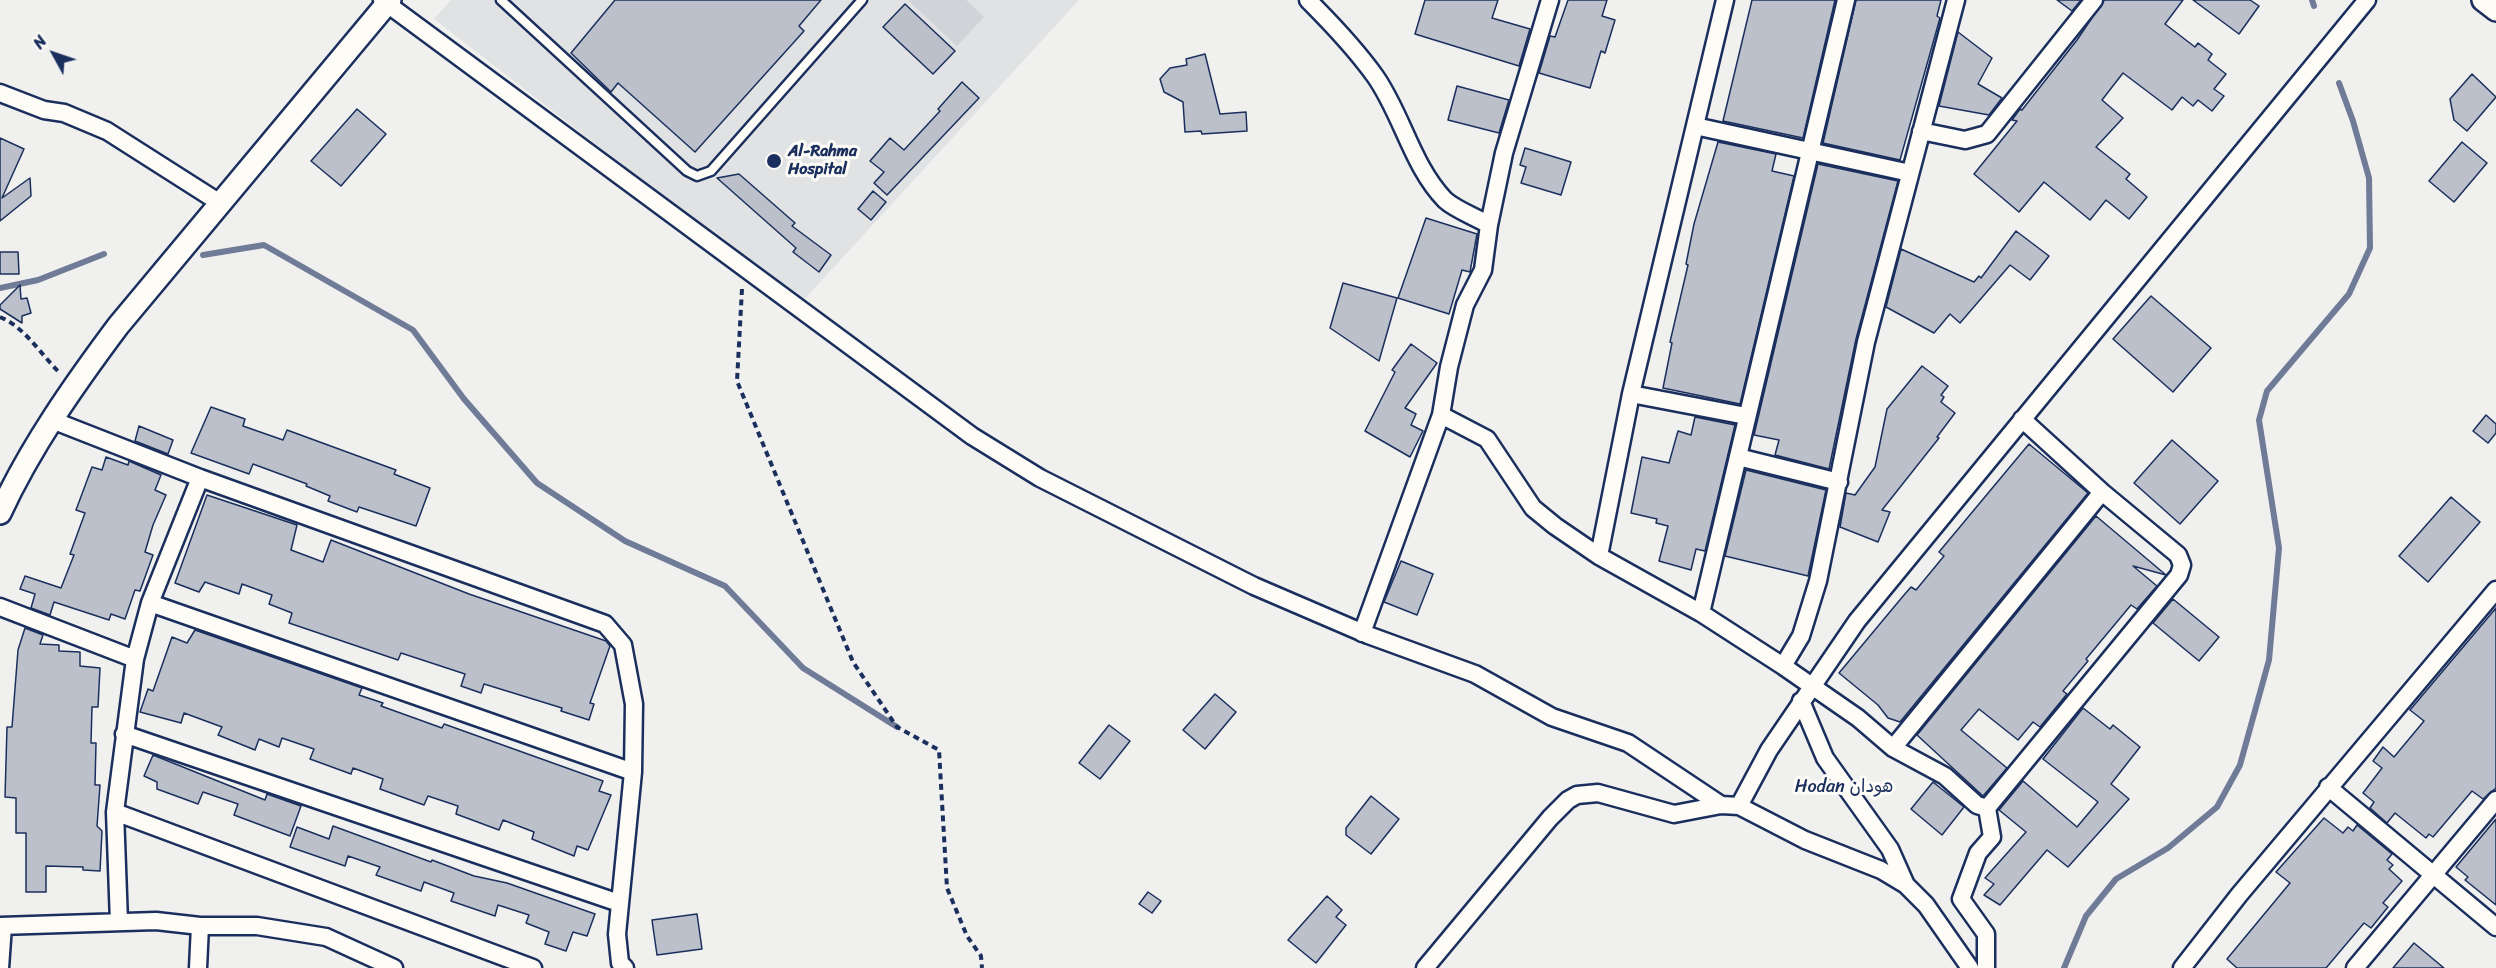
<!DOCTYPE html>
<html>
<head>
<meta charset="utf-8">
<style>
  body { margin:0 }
  #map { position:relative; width:2496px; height:968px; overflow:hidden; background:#f0f0ee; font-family:Sriracha,sans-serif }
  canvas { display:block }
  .north { position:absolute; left:24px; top:24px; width:60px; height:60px; -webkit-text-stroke:4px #fdfcf7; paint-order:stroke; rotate:310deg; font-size:16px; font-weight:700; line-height:24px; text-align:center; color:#1b2f5e }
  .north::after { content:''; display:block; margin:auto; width:21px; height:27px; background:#1b2f5e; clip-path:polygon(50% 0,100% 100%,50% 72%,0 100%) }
</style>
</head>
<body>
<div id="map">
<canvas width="2496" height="968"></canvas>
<div class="north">N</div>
</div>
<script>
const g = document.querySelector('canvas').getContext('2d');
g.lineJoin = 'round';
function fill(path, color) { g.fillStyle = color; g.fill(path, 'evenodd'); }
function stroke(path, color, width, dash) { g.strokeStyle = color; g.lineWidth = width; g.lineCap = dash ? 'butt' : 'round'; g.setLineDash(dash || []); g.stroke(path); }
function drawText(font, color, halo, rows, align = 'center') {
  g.font = font + ' Sriracha,"Playpen Sans Arabic",sans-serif'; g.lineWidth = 6; g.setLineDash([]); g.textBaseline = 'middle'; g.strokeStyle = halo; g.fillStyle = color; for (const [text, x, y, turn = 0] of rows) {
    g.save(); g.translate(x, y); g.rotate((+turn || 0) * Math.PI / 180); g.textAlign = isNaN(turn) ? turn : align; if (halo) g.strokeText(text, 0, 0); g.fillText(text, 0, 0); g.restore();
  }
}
fill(new Path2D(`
  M 451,0 L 1079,0 L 801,303 L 434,19 Z`), '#e0e2e3');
fill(new Path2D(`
  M 908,0 L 966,0 L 984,17 L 957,46 Z`), '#d0d3d8');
stroke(new Path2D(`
  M 2312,0 L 2314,6
  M 203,255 L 264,245 L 413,330 L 464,399 L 537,483 L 625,541 L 725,586 L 803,668 L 897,727
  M 0,288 L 38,280 L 104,254
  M 2064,968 L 2086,916 L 2116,879 L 2168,848 L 2217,807 L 2240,765 L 2269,660 L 2279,548 L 2259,420 L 2267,391 L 2349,294 L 2370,248 L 2369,178 L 2353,121 L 2339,83`), '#6f7b97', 6);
const building = new Path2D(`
  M 615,0 L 821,0 L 799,26 L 804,31 L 695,152 L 618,83 L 611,92 L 571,53 Z
  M 1425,0 L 1498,0 L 1492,18 L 1530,29 L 1519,66 L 1415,34 Z
  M 1568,0 L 1607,0 L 1602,16 L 1615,20 L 1605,53 L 1601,51 L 1590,88 L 1539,73 L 1550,36 L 1555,37 Z
  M 1752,0 L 1835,0 L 1803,138 L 1723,121 Z
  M 1856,0 L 1941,0 L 1937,16 L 1940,18 L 1900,160 L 1823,143 Z
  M 2057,0 L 2081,0 L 2072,11 Z
  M 2104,0 L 2183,0 L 2165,24 L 2195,47 L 2198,43 L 2212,54 L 2208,60 L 2226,74 L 2214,89 L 2224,96 L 2212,111 L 2198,100 L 2193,106 L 2182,97 L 2172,110 L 2123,73 L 2102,100 L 2123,118 L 2096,147 L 2130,174 L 2126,179 L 2147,197 L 2129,219 L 2106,200 L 2090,220 L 2044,182 L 2019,212 L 1974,174 L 2017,121 L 2012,120 L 2020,109 L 2022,110 L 2077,40 Z
  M 2193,0 L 2250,0 L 2259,6 L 2239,34 Z
  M 905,4 L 955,51 L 933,74 L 883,27 Z
  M 1958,32 L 1992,58 L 1978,84 L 2002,98 L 1989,115 L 1939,106 Z
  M 1205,54 L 1220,114 L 1246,112 L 1247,131 L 1202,134 L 1201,131 L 1185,132 L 1183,102 L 1164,92 L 1160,79 L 1170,68 L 1187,65 L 1186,59 Z
  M 2472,74 L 2496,97 L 2467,131 L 2454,120 L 2450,99 Z
  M 962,82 L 979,98 L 887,195 L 874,183 L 884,172 L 870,161 L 890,138 L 904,150 L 940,111 L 938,109 Z
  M 1457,86 L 1509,100 L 1499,133 L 1448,120 Z
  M 357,109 L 386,134 L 341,186 L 311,161 Z
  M 0,138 L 24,149 L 2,198 L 30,178 L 31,196 L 0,221 Z
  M 1718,142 L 1776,154 L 1772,171 L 1794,176 L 1740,404 L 1663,388 L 1672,343 L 1670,342 L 1688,265 L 1686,264 L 1694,224 Z
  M 2462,142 L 2487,163 L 2454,202 L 2429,181 Z
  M 1525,148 L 1571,162 L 1561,195 L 1521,183 L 1526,167 L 1520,165 Z
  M 1818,164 L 1898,181 L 1856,339 L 1829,469 L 1775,455 L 1779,440 L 1754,435 Z
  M 739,174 L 795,223 L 792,226 L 831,255 L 819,272 L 793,252 L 796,248 L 717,178 Z
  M 873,191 L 886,202 L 871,220 L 858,209 Z
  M 1426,218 L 1477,234 L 1470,272 L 1462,270 L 1449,314 L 1398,298 Z
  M 2016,231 L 2049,256 L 2030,280 L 2010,265 L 1960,323 L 1950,314 L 1934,333 L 1886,307 L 1901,249 L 1974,282 L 1979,276 L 1981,278 Z
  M 0,252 L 18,252 L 19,274 L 0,274 Z
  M 1343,283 L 1397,298 L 1379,361 L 1330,328 Z
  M 20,285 L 21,299 L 27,298 L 31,313 L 22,316 L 22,323 L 0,309 L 0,305 Z
  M 2151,296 L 2211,348 L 2173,392 L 2113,339 Z
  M 1411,344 L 1437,363 L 1405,408 L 1416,414 L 1411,425 L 1423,431 L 1410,457 L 1365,431 L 1395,372 L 1392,370 Z
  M 1922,366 L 1948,386 L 1941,395 L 1944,397 L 1941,402 L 1955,413 L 1937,437 L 1939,438 L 1882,510 L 1890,512 L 1878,542 L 1840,527 L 1846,493 L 1855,495 L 1875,467 L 1887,409 Z
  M 211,407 L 245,419 L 243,426 L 283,440 L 287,430 L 396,470 L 394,474 L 430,488 L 416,526 L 359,507 L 357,512 L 328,501 L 330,496 L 306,486 L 307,484 L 253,464 L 249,474 L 191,453 Z
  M 2486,415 L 2496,424 L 2496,433 L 2488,443 L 2473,431 Z
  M 1695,417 L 1735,425 L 1705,551 L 1696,549 L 1691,570 L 1659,561 L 1668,526 L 1656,523 L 1657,519 L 1631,513 L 1642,457 L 1669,463 L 1678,431 L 1691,435 Z
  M 139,426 L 173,440 L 168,454 L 135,441 Z
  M 2172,440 L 2218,481 L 2180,524 L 2134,483 Z
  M 2029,444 L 2088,493 L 1900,722 L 1888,718 L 1878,705 L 1839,673 L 1904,595 L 1911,587 L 1916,590 L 1944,556 L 1939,552 Z
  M 106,457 L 128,465 L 129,461 L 161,475 L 155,490 L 166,495 L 153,525 L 145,552 L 153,555 L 140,591 L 135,590 L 125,619 L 111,614 L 109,620 L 54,602 L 50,615 L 31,608 L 35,594 L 20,589 L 25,576 L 61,588 L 74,555 L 70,554 L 85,513 L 76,510 L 92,467 L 102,470 Z
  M 1746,470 L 1826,490 L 1808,576 L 1725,556 Z
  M 207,495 L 297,525 L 291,550 L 323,562 L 331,540 L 469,594 L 606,641 L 610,646 L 590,703 L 594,704 L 589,720 L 561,711 L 562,708 L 484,684 L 481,693 L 461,686 L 465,674 L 401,653 L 398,660 L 289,623 L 292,613 L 269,604 L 272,595 L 242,584 L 239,594 L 205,582 L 199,592 L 175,583 Z
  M 2451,497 L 2480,522 L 2428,582 L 2399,556 Z
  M 2096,516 L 2166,575 L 2133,566 L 2157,586 L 2137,609 L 2131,605 L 2086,659 L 2088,661 L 2063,691 L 2067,694 L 2040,727 L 2033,722 L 2018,740 L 1979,709 L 1961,730 L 2007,768 L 1983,796 L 1917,735 Z
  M 1401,561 L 1433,574 L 1417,615 L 1384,602 Z
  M 2173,599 L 2219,637 L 2199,661 L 2153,623 Z
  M 2496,608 L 2496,788 L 2483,799 L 2472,791 L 2433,837 L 2429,834 L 2426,838 L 2395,813 L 2387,823 L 2370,808 L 2374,802 L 2363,793 L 2382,768 L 2373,761 L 2383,747 L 2394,757 L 2424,721 L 2410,710 Z
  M 25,628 L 43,635 L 40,644 L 59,645 L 59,651 L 80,652 L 80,666 L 100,668 L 98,707 L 92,707 L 91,743 L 96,743 L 95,785 L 100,785 L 97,826 L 102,831 L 100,871 L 83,870 L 83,867 L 46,866 L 46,892 L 26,892 L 26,833 L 16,833 L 16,798 L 5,797 L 7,727 L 12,727 L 18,650 Z
  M 195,630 L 362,688 L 359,695 L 383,703 L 381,706 L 442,728 L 444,724 L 458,729 L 603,781 L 599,791 L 611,795 L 588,850 L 577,846 L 574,856 L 532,839 L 534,832 L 503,820 L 499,830 L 456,814 L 458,806 L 428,796 L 424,805 L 380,789 L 383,779 L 353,768 L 351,774 L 310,759 L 314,749 L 282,738 L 279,747 L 259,739 L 255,750 L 218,735 L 222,727 L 184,713 L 181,723 L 140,712 L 148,689 L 153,691 L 172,637 L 187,643 Z
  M 1215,694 L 1236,712 L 1205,749 L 1183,730 Z
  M 2083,708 L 2110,729 L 2113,725 L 2140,747 L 2111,784 L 2129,799 L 2068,867 L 2047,850 L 2000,905 L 1984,895 L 1994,884 L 1985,878 L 2026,832 L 1999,810 L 2023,781 L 2077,827 L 2098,802 L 2043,759 Z
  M 1109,725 L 1130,741 L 1100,779 L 1079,763 Z
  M 153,755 L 265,800 L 267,794 L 301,806 L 290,836 L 234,815 L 238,804 L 203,792 L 198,804 L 157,789 L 157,782 L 144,776 Z
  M 1933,782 L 1964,807 L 1942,835 L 1911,809 Z
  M 1371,796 L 1399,819 L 1371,854 L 1346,835 L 1346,828 Z
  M 2324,818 L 2343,833 L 2348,827 L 2353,831 L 2357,825 L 2392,854 L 2387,860 L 2393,865 L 2389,869 L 2402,881 L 2383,903 L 2388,907 L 2371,928 L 2364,923 L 2326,968 L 2237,968 L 2227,959 L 2290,883 L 2276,872 Z
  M 2496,819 L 2496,905 L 2465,880 L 2468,877 L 2456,867 Z
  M 333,826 L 431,862 L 432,860 L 474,876 L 507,883 L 595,914 L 587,936 L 573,932 L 566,951 L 545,944 L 549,932 L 526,923 L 529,915 L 498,905 L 495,916 L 451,901 L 454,893 L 424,882 L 421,891 L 376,875 L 380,867 L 348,856 L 345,866 L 290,847 L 297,827 L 329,839 Z
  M 1148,892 L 1161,901 L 1152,913 L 1139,904 Z
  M 1327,896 L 1342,910 L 1336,917 L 1346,925 L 1316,963 L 1288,940 Z
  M 697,914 L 702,949 L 657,955 L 652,920 Z
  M 2414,943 L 2444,968 L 2393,968 Z`);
fill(building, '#bbc0ca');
stroke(building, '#1b2f5e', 1.5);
const service = new Path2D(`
  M 501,0 L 687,171 L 697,176 L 711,171 L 862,0`);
const minor = new Path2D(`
  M 382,0 L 972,436 L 1040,478 L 1254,586 L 1368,635 L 1475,674 L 1552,717 L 1628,743 L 1721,805
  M 1308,0 C 1332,24 1355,48 1375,76 C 1402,114 1412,166 1445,200 C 1456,210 1476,217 1489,225 L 1483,270 L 1465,305 L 1449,367 L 1441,415 L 1487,439 L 1533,508 L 1555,526 L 1599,556 L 1701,613 L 1783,666 L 1858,718 L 1893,748 L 1945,776 L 1977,805 L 1987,808 L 2179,575 L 2182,565 L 2178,555 L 2102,492 L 2022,419
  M 0,93 L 44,110 L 64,113 L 107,131 L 220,203
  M 1695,126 L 1910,173
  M 1921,131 L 1965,140 L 1987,134 L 2094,0
  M 1489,225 L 1504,153 L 1550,0
  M 1631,394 L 1746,416
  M 52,420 L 200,478
  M 1738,457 L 1839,482
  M 1599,556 L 1631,394 L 1725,0
  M 150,603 L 633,772
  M 0,607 L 135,659
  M 1701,613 L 1846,0
  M 1362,633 L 1441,415
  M 1783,666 L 1801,636 L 1818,581 L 1866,342 L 1956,0
  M 1801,701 L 1825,758 L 1890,849 L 1906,885
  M 124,734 L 619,903
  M 1893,748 L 2102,492
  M 2328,787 L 2496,927
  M 1739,806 L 1769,750 L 1857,621 L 2367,0
  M 115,812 L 533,968
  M 119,922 L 115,812 L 135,659 L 150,603 L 200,478 L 605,624 L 623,645 L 634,704 L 633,772 L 617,934 L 620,963 L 625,968
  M 0,926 L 156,921 L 200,926 L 257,926 L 326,937 L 394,968
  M 0,968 L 3,926
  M 198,968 L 200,926
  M 1425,968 L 1550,818 L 1568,800 L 1577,795 L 1598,793 L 1674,814 L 1721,805 L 1739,806 L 1805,840 L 1881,870 L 1906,885 L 1926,905 L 1970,968
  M 1986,968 L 1986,934 L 1961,899 L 1978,853 L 1992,837 L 1987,808
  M 2182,968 L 2239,895 L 2496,590
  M 2355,968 L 2496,800`);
const tertiary = new Path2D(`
  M 2483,0 L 2496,10
  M 0,513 C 31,446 74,385 118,326 L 390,0`);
stroke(service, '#1b2f5e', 13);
stroke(minor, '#1b2f5e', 21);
stroke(tertiary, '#1b2f5e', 26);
stroke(new Path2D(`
  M 742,289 L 737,381 L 853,662 L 897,727 L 939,750 L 947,888 L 967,936 L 981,956 L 982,968
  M 0,317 C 25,327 41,355 60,373`), '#1b2f5e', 4, [6, 4.5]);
stroke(service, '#fdfcf7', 8);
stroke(minor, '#fdfcf7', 16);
stroke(tertiary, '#fdfcf7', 21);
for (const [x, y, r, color] of [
  [774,161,8,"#1b2f5e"]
]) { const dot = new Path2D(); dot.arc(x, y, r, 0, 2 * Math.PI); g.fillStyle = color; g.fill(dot); stroke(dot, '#fdfcf7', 2); }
drawText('bold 16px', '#1b2f5e', '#fdfcf7', [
  ["Al-Rahma",788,152],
  ["Hospital",788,170]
], 'left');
drawText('18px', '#1b2f5e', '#fdfcf7', [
  ["Hodan هودان",1844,787]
]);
</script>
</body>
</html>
